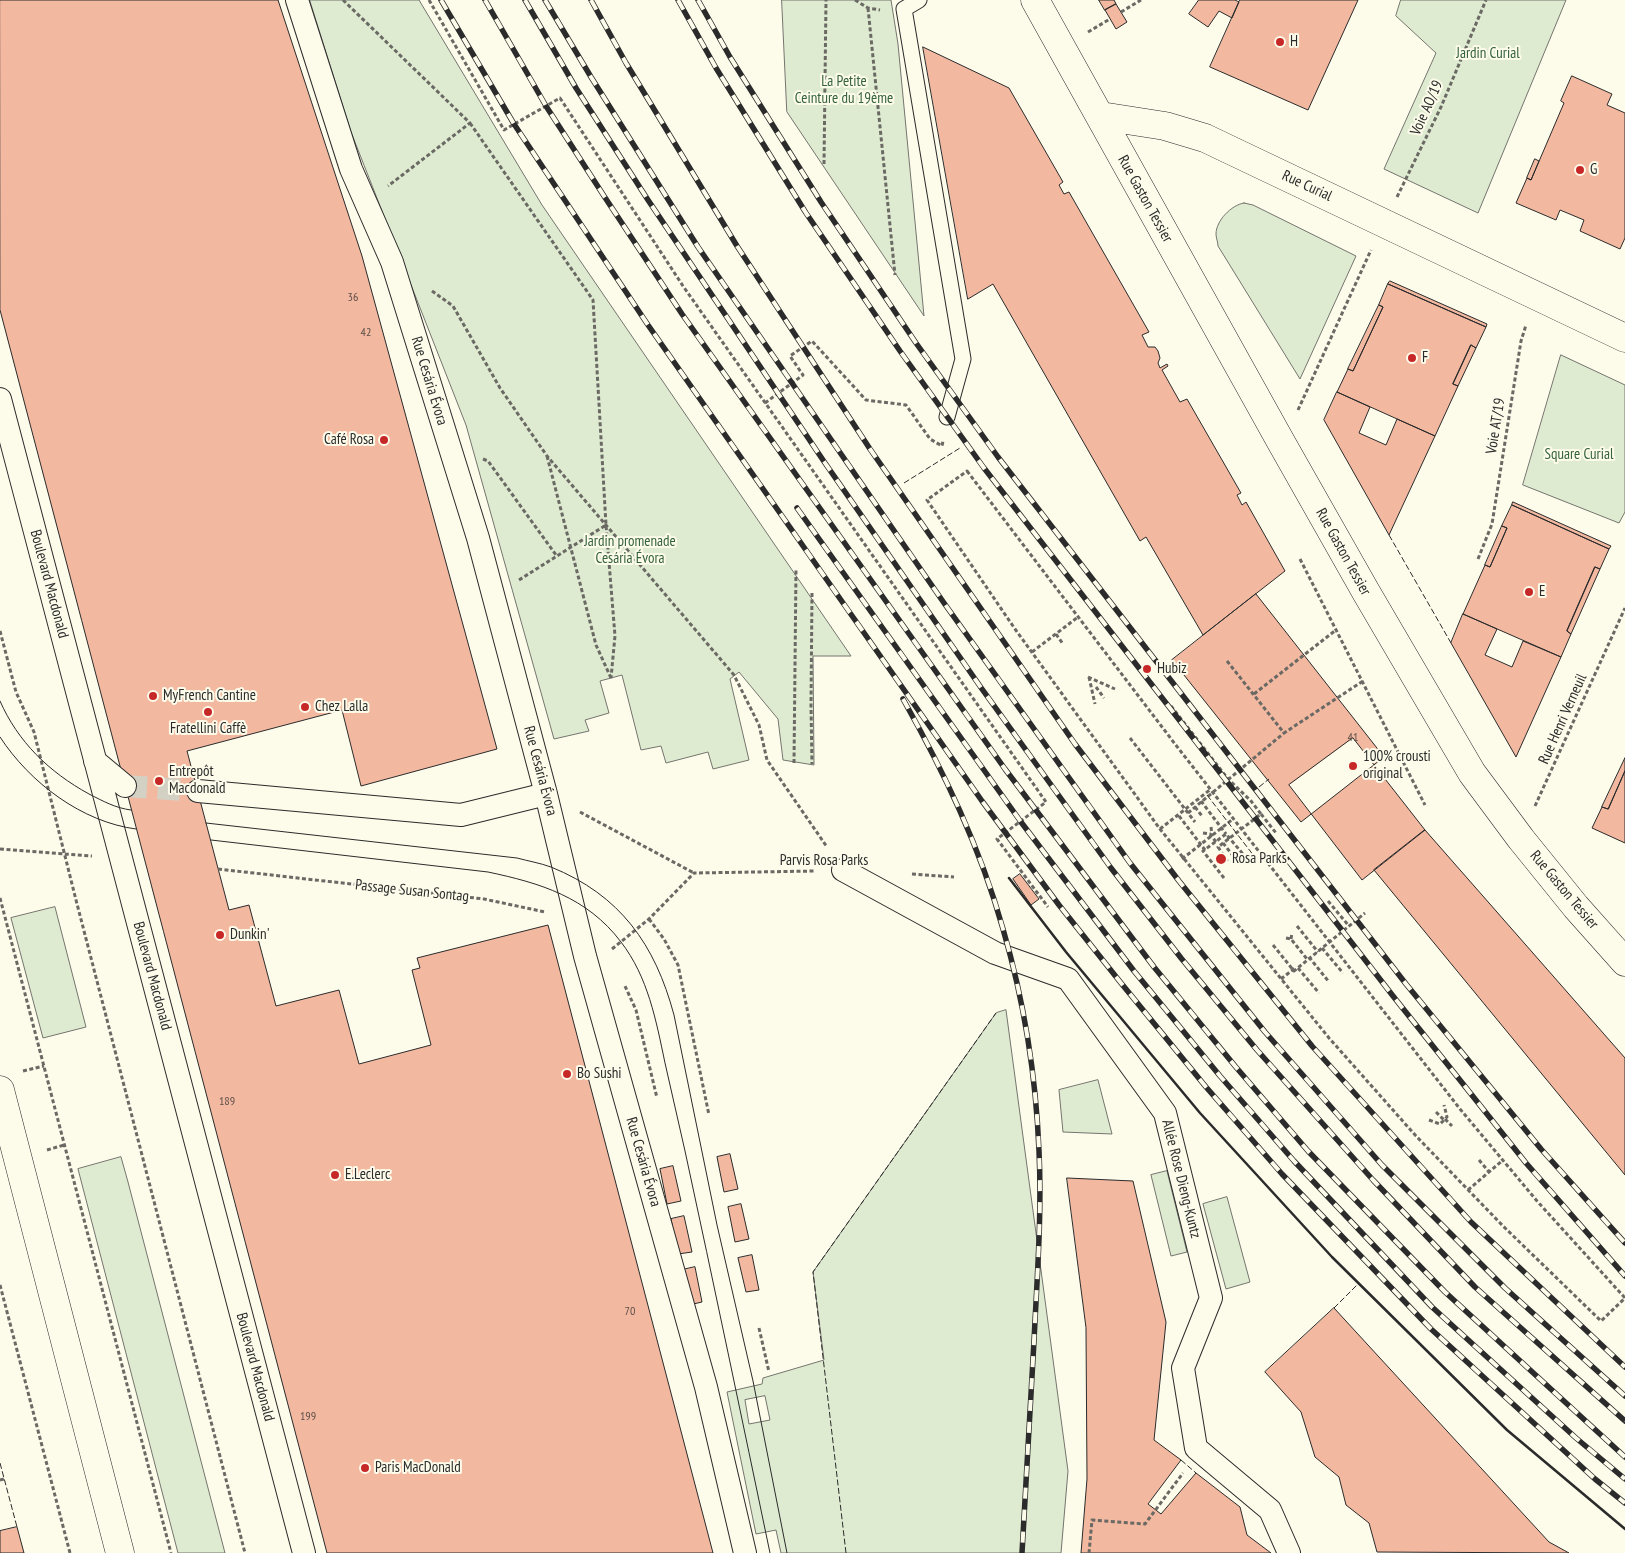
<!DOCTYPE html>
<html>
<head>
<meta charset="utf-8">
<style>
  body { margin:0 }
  canvas { display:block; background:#fdfbea }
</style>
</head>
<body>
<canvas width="1625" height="1553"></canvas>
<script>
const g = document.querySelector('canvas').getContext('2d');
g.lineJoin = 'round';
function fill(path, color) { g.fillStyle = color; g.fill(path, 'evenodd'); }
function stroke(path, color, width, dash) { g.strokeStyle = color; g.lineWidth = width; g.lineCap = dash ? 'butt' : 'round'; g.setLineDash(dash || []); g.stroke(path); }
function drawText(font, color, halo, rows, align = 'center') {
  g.font = font + ' "PT Sans Narrow",sans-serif'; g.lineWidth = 4; g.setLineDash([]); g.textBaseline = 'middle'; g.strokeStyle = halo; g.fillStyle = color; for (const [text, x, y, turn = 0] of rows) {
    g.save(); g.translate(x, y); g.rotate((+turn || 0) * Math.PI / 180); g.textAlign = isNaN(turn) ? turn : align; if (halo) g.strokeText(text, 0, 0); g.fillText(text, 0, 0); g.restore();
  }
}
const green = new Path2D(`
  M 310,0 L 419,0 L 542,205 L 851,656 L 813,656 L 814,765 L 783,760 L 778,719 L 739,672 L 730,679 L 749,760 L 713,769 L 708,752 L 666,763 L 661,746 L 641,750 L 622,675 L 600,681 L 609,713 L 585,720 L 589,731 L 554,739 L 466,425 L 351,132 Z
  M 782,0 L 891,0 L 898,44 L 924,316 L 787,112 Z
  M 1401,0 L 1566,0 L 1478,213 L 1384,169 L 1436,53 L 1396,16 Z
  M 1244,203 L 1253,205 L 1356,256 L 1300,379 L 1218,246 C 1218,242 1216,238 1216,234 C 1216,221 1231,205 1244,203 Z
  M 1561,355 L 1625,385 L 1625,512 L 1619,523 L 1523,485 Z
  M 55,907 L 86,1027 L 43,1038 L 11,918 Z
  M 1006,1010 L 1068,1471 L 1061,1553 L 781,1553 L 776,1530 L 756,1534 L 727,1392 L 762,1384 L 763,1378 L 824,1360 L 813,1272 L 996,1013 ZM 765,1396 L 770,1420 L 749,1424 L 745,1400 Z
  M 1098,1080 L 1112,1134 L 1063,1132 L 1059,1090 Z
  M 121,1157 L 128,1182 L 225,1553 L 178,1553 L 78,1169 Z
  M 1167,1171 L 1187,1252 L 1171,1256 L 1151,1175 Z
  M 1227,1197 L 1250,1282 L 1226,1289 L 1203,1204 Z`);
fill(green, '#deebd1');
stroke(green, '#74746e', 1);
const building = new Path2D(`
  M 0,0 L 278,0 L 362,256 L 497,749 L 361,786 L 342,710 L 187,751 L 229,910 L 249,905 L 276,1006 L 339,990 L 359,1064 L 431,1045 L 412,970 L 420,968 L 417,958 L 548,925 L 713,1553 L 327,1553 L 0,310 Z
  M 1099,0 L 1114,0 L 1116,4 L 1105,10 Z
  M 1199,0 L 1235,0 L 1239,2 L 1232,18 L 1219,11 L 1208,27 L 1189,14 Z
  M 1240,0 L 1358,0 L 1308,110 L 1210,67 Z
  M 1116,4 L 1127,22 L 1116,29 L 1105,10 Z
  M 923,47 L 1009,88 L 1063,182 L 1059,185 L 1064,194 L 1069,192 L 1149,332 L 1142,335 L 1148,347 L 1155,347 L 1158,351 L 1160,358 L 1158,363 L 1160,368 L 1167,364 L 1168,366 L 1162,370 L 1180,402 L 1187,399 L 1241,493 L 1237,495 L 1242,505 L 1246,502 L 1285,571 L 1203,635 L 1146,537 L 1140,541 L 993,284 L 968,299 Z
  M 1572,76 L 1612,94 L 1607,105 L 1625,113 L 1625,238 L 1620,249 L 1580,231 L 1584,220 L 1560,210 L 1556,220 L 1516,203 L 1527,178 L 1531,180 L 1564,103 L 1561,101 Z
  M 1535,159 L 1539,161 L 1531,180 L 1527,178 Z
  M 1390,281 L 1487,324 L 1486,327 L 1388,284 Z
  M 1388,284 L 1486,327 L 1476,348 L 1471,345 L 1453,384 L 1458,386 L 1435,436 L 1337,392 L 1348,369 L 1353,371 L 1383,307 L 1379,305 Z
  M 1379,305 L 1383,307 L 1353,371 L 1348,369 Z
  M 1471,345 L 1476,348 L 1458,386 L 1453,384 Z
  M 1337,392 L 1370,407 L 1359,433 L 1386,445 L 1397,419 L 1435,436 L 1389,535 L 1324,420 Z
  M 1513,502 L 1611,546 L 1609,549 L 1512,505 Z
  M 1512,505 L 1609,549 L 1600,569 L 1595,567 L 1567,631 L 1571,634 L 1561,657 L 1463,614 L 1485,565 L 1490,567 L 1507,528 L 1502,526 Z
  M 1502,526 L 1507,528 L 1490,567 L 1485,565 Z
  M 1595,567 L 1600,569 L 1571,634 L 1567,631 Z
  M 1256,594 L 1384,757 L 1301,822 L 1172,660 Z
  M 1463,614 L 1497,629 L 1485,655 L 1512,667 L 1523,641 L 1561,657 L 1516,757 L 1451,643 Z
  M 1353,738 L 1425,830 L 1362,880 L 1289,785 Z
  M 1625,758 L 1625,771 L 1608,809 L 1602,807 Z
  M 1625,771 L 1625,843 L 1592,828 L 1602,807 L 1608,809 Z
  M 1425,830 L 1625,1058 L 1625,1175 L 1374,870 Z
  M 1020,874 L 1039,899 L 1031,905 L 1013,879 Z
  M 730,1154 L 738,1189 L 724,1192 L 717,1157 Z
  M 673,1166 L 681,1201 L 667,1204 L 660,1169 Z
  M 1067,1178 L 1133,1181 L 1166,1322 L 1154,1440 L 1181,1460 L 1148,1504 L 1161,1514 L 1196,1473 L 1240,1507 L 1247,1535 L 1271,1553 L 1081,1553 L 1087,1479 L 1086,1328 Z
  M 741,1204 L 749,1239 L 735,1242 L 728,1207 Z
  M 684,1216 L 692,1252 L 678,1254 L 671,1219 Z
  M 752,1255 L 759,1290 L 746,1292 L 738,1258 Z
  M 695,1267 L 702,1302 L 689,1305 L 682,1270 Z
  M 1334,1308 L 1549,1542 L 1569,1553 L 1377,1552 L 1369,1523 L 1346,1505 L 1339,1477 L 1315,1457 L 1301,1412 L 1265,1372 Z
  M 17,1527 L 24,1553 L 0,1553 L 0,1531 Z`);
fill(building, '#f2b8a0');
stroke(building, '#2b2b2b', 1);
stroke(new Path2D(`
  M 125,786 L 198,791`), '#d3d1c4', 22, [22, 11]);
const service = new Path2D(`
  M 919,0 L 904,9 L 963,359 L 947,417`);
const pedestrian = new Path2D(`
  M 297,0 L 351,169 L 392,262 L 478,538 L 546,794 L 585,956 L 706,1387 L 745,1553
  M 0,399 L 304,1553
  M 95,761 L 125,786
  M 198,791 L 461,815 L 546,794
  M 843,870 L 995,953 L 1068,979 L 1165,1113 L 1211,1298 L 1183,1368 L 1196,1448 L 1270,1510 L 1289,1553`);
const minor = new Path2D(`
  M 1035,0 L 1281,442 L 1366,592 L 1472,773 L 1521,839 L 1576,907 L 1625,962
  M 1101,116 L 1165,126 L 1205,138 L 1625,338`);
const primary = new Path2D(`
  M 0,1090 L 120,1553`);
stroke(service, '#2b2b2b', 17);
stroke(pedestrian, '#2b2b2b', 24);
stroke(minor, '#2b2b2b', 29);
stroke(primary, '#2b2b2b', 29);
stroke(new Path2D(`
  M 343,0 L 470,123 L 388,186
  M 429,0 L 504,130 L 560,98 L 683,286 L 1046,802 L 997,839 L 1048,907
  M 855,0 L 868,8 L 880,10
  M 868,8 L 895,275
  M 1121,12 L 1141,0
  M 1088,32 L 1110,19
  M 470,123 L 593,300 L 606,525 L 615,636 L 611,678
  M 824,164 L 826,0
  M 1397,197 L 1441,107 L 1486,0
  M 432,291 L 453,306 L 500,388 L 547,456 L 734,675 L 759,725 L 767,760 L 827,847
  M 765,403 L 803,375 L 790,356 L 812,341 L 866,400 L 906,405 L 930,439 L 942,446 L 943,441
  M 1298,410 L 1371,250
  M 547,456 L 596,645 L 611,678
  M 483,459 L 488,461 L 556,555
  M 967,471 L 1175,744 L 1460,1109 L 1537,1201 L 1625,1298 L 1601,1321 L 1503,1226 L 1416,1136 L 1329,1038 L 1160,829 L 1015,629 L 927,500 Z
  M 1300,559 L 1425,805
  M 1478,559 L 1492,524 L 1521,341 L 1526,325
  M 519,580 L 606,525
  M 812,593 L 811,705 L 812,764
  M 0,631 L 16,692 L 34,732 L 76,900 L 245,1553
  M 1056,634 L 1063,644
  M 1032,652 L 1078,617
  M 1227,661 L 1284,733 L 1363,681
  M 1088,677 L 1115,689
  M 1089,677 L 1095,704
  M 1096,687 L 1104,698
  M 1254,694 L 1336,630
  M 1171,706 L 1228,779 L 1251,801 L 1261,814 L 1218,847 L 1228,862
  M 1130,738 L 1195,822
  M 794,763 L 796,569
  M 1201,801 L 1226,834
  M 1535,806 L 1625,608
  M 1195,807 L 1202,816
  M 580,812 L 694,873
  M 1188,813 L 1284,733
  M 1261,814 L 1276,833
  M 1179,816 L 1205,850
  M 1211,827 L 1212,835
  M 1160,829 L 1211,789
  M 1203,833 L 1210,834 L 1216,842
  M 1223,843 L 1234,857
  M 0,849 L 92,856
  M 1182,859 L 1233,819
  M 218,869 L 484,899 L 545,912
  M 912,874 L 954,877
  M 1224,878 L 1203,851 L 1226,834 L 1248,860
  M 0,898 L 171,1553
  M 1328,901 L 1349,926
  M 649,919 L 664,939 L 678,965 L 709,1115
  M 1297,926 L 1318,952
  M 1286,938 L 1291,939 L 1307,959
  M 1291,939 L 1292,933
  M 1273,945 L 1294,971 L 1365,913
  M 1322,948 L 1343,973
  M 612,949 L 649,919 L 694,873 L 816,871
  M 1309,957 L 1329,982
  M 1298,968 L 1319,993
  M 1281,979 L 1295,968
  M 625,986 L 636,1010 L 657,1098
  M 23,1071 L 44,1066
  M 1436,1112 L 1444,1120
  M 1445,1119 L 1452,1126
  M 1429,1120 L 1440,1124 L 1447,1117 L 1444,1105
  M 47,1150 L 64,1145
  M 1479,1160 L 1489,1172
  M 1468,1190 L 1503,1160
  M 0,1285 L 70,1553
  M 759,1328 L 769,1372
  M 0,1480 L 4,1479
  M 1089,1553 L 1092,1520 L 1145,1524 L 1183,1473`), '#6a6964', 3, [4, 2.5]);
stroke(service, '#fdfbea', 15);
stroke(pedestrian, '#fdfbea', 22);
stroke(minor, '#fdfbea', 28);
stroke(primary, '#fdfbea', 28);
stroke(new Path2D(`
  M 0,701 C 18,742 49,772 89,794 C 103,801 115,808 131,810
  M 0,737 C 30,783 82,822 136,829
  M 206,823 L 517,858 C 528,861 540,863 551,867 C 620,895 655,944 674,1015 L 717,1225 L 753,1381 L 787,1553
  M 211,840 L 488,872 C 540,883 587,897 621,942 C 648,977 656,1020 665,1063 C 672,1092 678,1122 685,1151 C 714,1285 742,1419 770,1553`), '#2b2b2b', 1);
const rail = new Path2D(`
  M 441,0 L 514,124 L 648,325 L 982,801 L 1059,905 L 1121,983 L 1206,1087 L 1282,1174 L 1431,1329 L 1595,1479 L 1625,1503
  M 485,0 L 546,106 L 604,196 L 682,314 L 1005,769 L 1154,967 L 1235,1066 L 1308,1151 L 1445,1292 L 1625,1457
  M 525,0 L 576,88 L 648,200 L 825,463 L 982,689 L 1111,868 L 1181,958 L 1257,1050 L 1373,1180 L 1475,1287 L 1625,1421
  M 545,0 L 591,77 L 698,247 L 944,603 L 1130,863 L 1265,1032 L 1382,1165 L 1505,1288 L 1625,1396
  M 591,0 L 626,63 L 737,246 L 870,449 L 1075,744 L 1179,881 L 1312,1046 L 1471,1222 L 1625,1367
  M 678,0 L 716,68 L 806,213 L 900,351 L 984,468 L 1393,996 L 1526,1163 L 1625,1276
  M 698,0 L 730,57 L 821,202 L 916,343 L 998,457 L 1406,984 L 1541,1149 L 1625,1243
  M 797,508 L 1021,822 L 1134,971 L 1220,1076 L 1294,1161 L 1432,1307 L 1576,1438 L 1625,1479
  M 903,699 C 944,772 980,847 1003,929 C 1024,1001 1036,1076 1039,1151 C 1042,1214 1037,1278 1034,1341 C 1030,1412 1026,1482 1022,1553`);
stroke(rail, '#2b2b2b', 5.5);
stroke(rail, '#fdfbea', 4, [11]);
stroke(new Path2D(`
  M 904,483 L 960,448
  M 1389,535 L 1451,643
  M 1259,787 L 1269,779
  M 1207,795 L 1254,856
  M 1334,1308 L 1359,1283
  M 1181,1460 L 1196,1473
  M 0,1463 L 17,1527
  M 846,1553 L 813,1272 L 996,1013`), '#2b2b2b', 1, [6, 2.5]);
stroke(new Path2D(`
  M 1009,878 L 1066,952 L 1200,1113 L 1332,1257 L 1507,1430 L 1625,1529`), '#2b2b2b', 2.5);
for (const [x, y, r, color] of [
  [1280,42,5,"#c62828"],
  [1580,170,5,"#c62828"],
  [1412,358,5,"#c62828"],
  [384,440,5,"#c62828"],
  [1529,592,5,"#c62828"],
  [1147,669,5,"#c62828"],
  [153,696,5,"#c62828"],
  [305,707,5,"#c62828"],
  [208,712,5,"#c62828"],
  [1353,766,5,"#c62828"],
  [159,781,5,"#c62828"],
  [1221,859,6,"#c62828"],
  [220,935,5,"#c62828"],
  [567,1074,5,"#c62828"],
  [335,1175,5,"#c62828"],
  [365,1468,5,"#c62828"]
]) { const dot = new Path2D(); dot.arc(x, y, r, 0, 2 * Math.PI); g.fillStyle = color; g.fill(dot); stroke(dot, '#fdfbea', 2); }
drawText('12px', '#5d4e48', null, [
  ["36",353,298],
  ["42",366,333],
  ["41",1353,738],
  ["189",227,1102],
  ["70",630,1312],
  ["199",308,1417]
]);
drawText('15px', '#2b2b2b', '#fdfbea', [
  ["H",1290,42],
  ["G",1590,170],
  ["F",1422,358],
  ["Café Rosa",374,440,"right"],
  ["E",1539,592],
  ["Hubiz",1157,669],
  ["MyFrench Cantine",163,696],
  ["Chez Lalla",315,707],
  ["Fratellini Caffè",208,729,"center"],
  ["100% crousti",1363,757],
  ["original",1363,774],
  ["Entrepôt",169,772],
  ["Macdonald",169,789],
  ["Rosa Parks",1232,859],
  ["Dunkin'",230,935],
  ["Bo Sushi",577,1074],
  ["E.Leclerc",345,1175],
  ["Paris MacDonald",375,1468]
], 'left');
drawText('15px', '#34623c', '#fdfbea', [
  ["Jardin Curial",1488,54],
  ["La Petite",844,82],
  ["Ceinture du 19ème",844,99],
  ["Square Curial",1579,455],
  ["Jardin promenade",630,542],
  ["Cesária Évora",630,559]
]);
drawText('15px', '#2b2b2b', '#fdfbea', [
  ["Voie AO/19",1427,108,-66],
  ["Rue Curial",1307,186,25],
  ["Rue Gaston Tessier",1145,199,61],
  ["Rue Cesária Évora",429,381,73],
  ["Voie AT/19",1496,426,-81],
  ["Rue Gaston Tessier",1343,552,61],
  ["Boulevard Macdonald",49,584,75],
  ["Rue Henri Verneuil",1563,719,-66],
  ["Rue Cesária Évora",540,771,75],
  ["Parvis Rosa Parks",824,861],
  ["Rue Gaston Tessier",1564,890,50],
  ["Passage Susan Sontag",412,891,6],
  ["Boulevard Macdonald",152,976,75],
  ["Rue Cesária Évora",643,1162,74],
  ["Allée Rose Dieng-Kuntz",1181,1179,76],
  ["Boulevard Macdonald",255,1367,75]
]);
</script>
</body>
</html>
